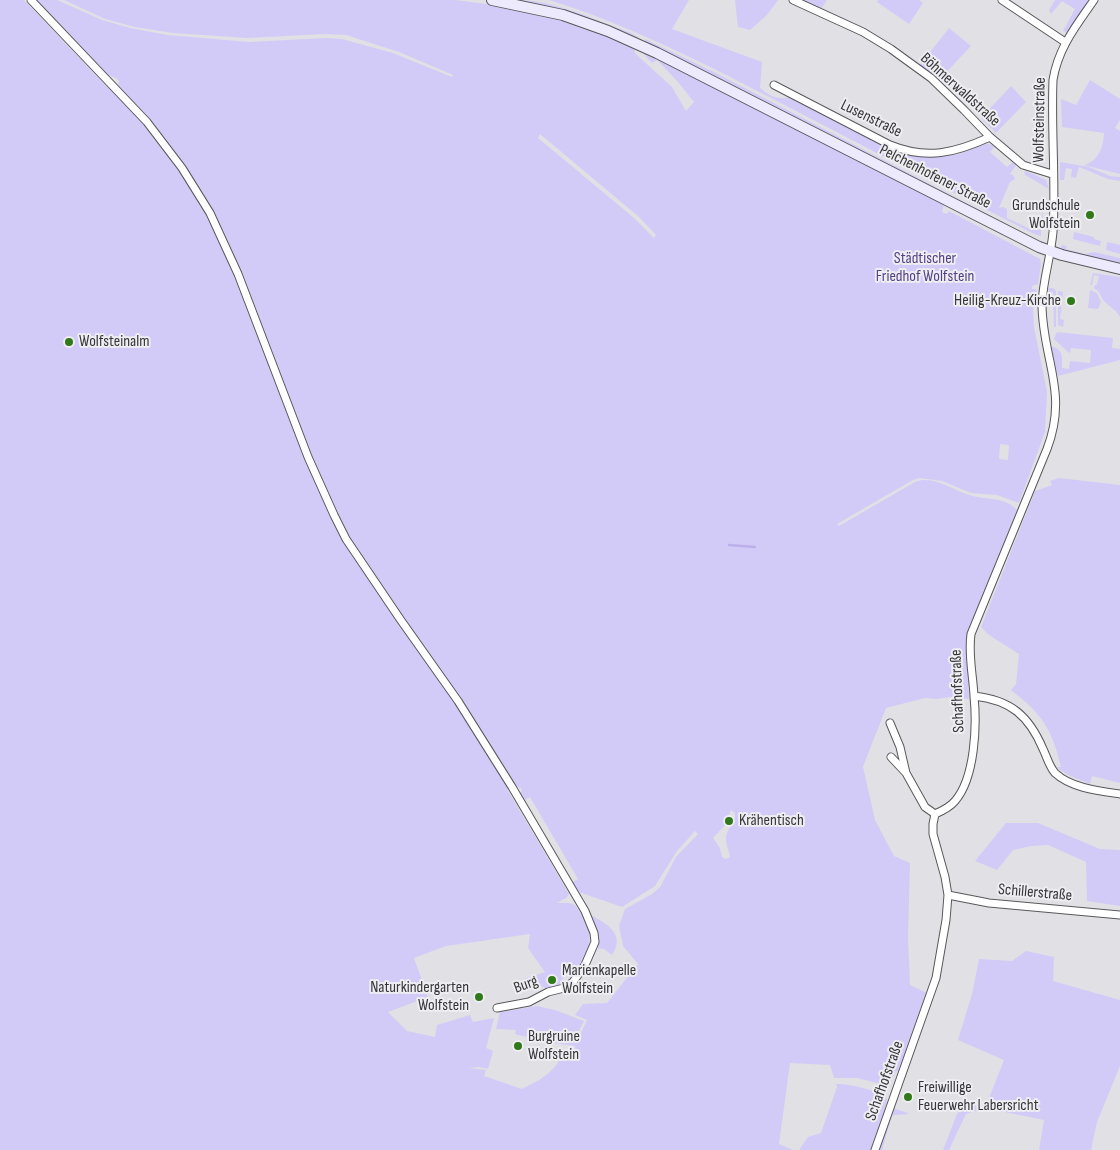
<!DOCTYPE html>
<html>
<head>
<meta charset="utf-8">
<style>
  body { margin:0 }
  canvas { display:block; background:#e1e0e4 }
</style>
</head>
<body>
<canvas width="1120" height="1150"></canvas>
<script>
const g = document.querySelector('canvas').getContext('2d');
g.lineJoin = 'round';
function fill(path, color) { g.fillStyle = color; g.fill(path, 'evenodd'); }
function stroke(path, color, width, dash) { g.strokeStyle = color; g.lineWidth = width; g.lineCap = dash ? 'butt' : 'round'; g.setLineDash(dash || []); g.stroke(path); }
function drawText(font, color, halo, rows, align = 'center') {
  g.font = font + ' "Sofia Sans Condensed",sans-serif'; g.lineWidth = 4; g.setLineDash([]); g.textBaseline = 'middle'; g.strokeStyle = halo; g.fillStyle = color; for (const [text, x, y, turn = 0] of rows) {
    g.save(); g.translate(x, y); g.rotate((+turn || 0) * Math.PI / 180); g.textAlign = isNaN(turn) ? turn : align; if (halo) g.strokeText(text, 0, 0); g.fillText(text, 0, 0); g.restore();
  }
}
fill(new Path2D(`
  M 0,0 L 24,0 L 107,87 L 118,86 L 119,81 L 116,78 L 108,75 L 36,0 L 57,0 L 102,20 L 130,28 L 168,35 L 249,42 L 326,38 L 342,39 L 393,53 L 452,77 L 453,75 L 399,52 L 346,35 L 325,34 L 247,38 L 173,33 L 135,27 L 105,19 L 64,0 L 455,0 C 486,4 517,7 547,15 C 577,23 605,35 634,47 L 635,53 L 638,56 L 672,87 L 686,111 L 694,102 L 678,82 L 657,60 L 652,63 L 641,51 L 680,68 L 944,204 L 942,212 L 947,214 L 949,211 L 1040,259 L 1041,264 L 1038,284 L 1032,286 L 1032,289 L 1036,289 L 1038,303 L 1033,304 L 1034,327 L 1047,392 L 1045,432 L 1019,503 L 997,495 L 971,493 L 942,481 L 919,478 L 913,480 L 837,524 L 839,526 L 915,482 C 934,474 955,492 973,496 C 989,500 1005,497 1017,510 L 967,634 L 966,645 L 969,699 L 950,697 L 937,699 L 925,698 L 886,708 L 863,767 L 875,820 L 894,856 L 910,863 L 908,937 L 910,985 L 929,994 L 899,1072 L 896,1071 L 889,1086 L 857,1078 L 834,1078 L 830,1065 L 790,1063 L 779,1144 L 793,1150 L 0,1150 ZM 540,134 L 639,217 L 656,235 L 654,238 L 634,218 L 538,138 ZM 1000,444 L 1009,445 L 1008,460 L 999,459 ZM 513,784 L 522,789 L 520,795 L 523,801 L 530,797 L 578,879 L 571,883 L 576,891 L 622,907 L 655,886 L 677,851 L 695,831 L 698,834 L 676,857 L 660,887 L 652,894 L 625,909 L 619,926 L 623,946 L 638,964 L 607,1003 L 583,1004 L 575,1015 L 587,1020 L 578,1039 L 569,1042 L 549,1039 L 548,1042 L 575,1046 L 573,1057 L 568,1055 L 561,1058 C 552,1074 538,1081 522,1089 L 484,1076 L 486,1070 L 469,1068 L 479,1067 L 488,1069 L 493,1051 L 486,1048 L 494,1018 L 473,1022 L 470,1015 L 437,1025 L 435,1037 L 407,1031 L 388,1012 L 428,997 L 414,958 L 446,946 L 530,934 L 528,948 L 545,972 L 524,979 L 525,982 C 534,981 538,986 546,988 C 552,990 558,987 564,986 L 562,976 L 568,974 L 570,980 C 591,952 599,936 575,905 L 569,903 L 557,903 L 566,898 L 569,894 L 507,789 ZM 731,810 L 735,813 C 736,823 728,827 726,836 C 725,842 729,851 730,857 L 726,859 L 722,857 L 720,848 L 713,838 L 725,825 Z
  M 518,0 C 549,0 587,16 615,27 C 623,30 633,33 639,38 L 635,38 L 566,12 Z
  M 549,0 L 689,0 L 672,29 L 762,62 L 760,88 C 769,95 778,101 789,97 L 897,152 L 919,157 L 939,157 L 959,154 L 985,143 L 995,146 L 990,152 L 1007,167 L 1013,162 L 1016,165 L 1010,174 L 1013,175 L 1015,179 L 1010,182 L 999,208 L 1003,207 L 1007,209 L 1007,218 L 1032,230 L 1035,225 L 1041,230 L 1041,236 L 1034,234 C 955,194 877,153 798,112 C 717,70 636,27 549,0 Z
  M 735,0 L 778,0 L 767,15 L 750,30 L 738,27 Z
  M 801,0 L 827,0 L 821,9 Z
  M 878,0 L 919,0 L 923,3 L 909,24 L 877,2 Z
  M 1055,0 L 1090,0 L 1067,32 L 1063,31 L 1075,9 L 1062,1 L 1051,14 L 1049,10 Z
  M 949,28 L 971,46 L 939,80 L 920,65 Z
  M 645,39 L 714,72 L 1028,235 L 911,178 L 721,79 L 645,42 Z
  M 1090,80 L 1120,99 L 1120,120 L 1115,128 L 1120,131 L 1120,174 L 1084,165 C 1099,161 1103,147 1104,133 L 1062,127 L 1061,99 L 1076,105 Z
  M 1011,86 L 1026,102 L 996,133 L 981,118 Z
  M 1060,162 L 1089,167 L 1110,176 L 1120,177 L 1120,181 L 1108,179 L 1079,167 L 1076,178 L 1071,177 L 1072,169 L 1066,168 L 1064,180 L 1060,180 Z
  M 1026,171 L 1046,180 L 1049,189 L 1025,175 L 1024,173 Z
  M 1044,199 L 1048,202 L 1043,206 L 1043,228 L 1036,223 L 1042,220 L 1043,206 L 1038,207 L 1037,205 Z
  M 1074,232 L 1094,237 L 1094,239 L 1101,241 L 1100,246 L 1073,239 Z
  M 1107,242 L 1120,245 L 1120,254 L 1106,250 Z
  M 1061,245 L 1067,246 L 1066,249 L 1085,254 L 1094,252 L 1120,258 L 1120,264 L 1065,250 L 1062,248 Z
  M 1093,273 L 1120,277 L 1120,317 C 1116,309 1110,308 1104,301 C 1100,296 1101,292 1094,288 L 1095,285 L 1097,285 L 1099,276 L 1094,275 L 1092,285 L 1090,285 Z
  M 1048,288 L 1053,288 L 1056,291 L 1056,327 L 1054,327 L 1053,292 L 1049,292 Z
  M 1090,290 L 1097,293 L 1101,302 L 1098,309 L 1088,308 Z
  M 1058,291 L 1063,292 L 1060,319 L 1064,320 L 1063,327 L 1058,325 Z
  M 1057,332 L 1113,338 L 1112,348 L 1120,349 L 1120,360 L 1058,376 L 1051,346 C 1064,350 1062,357 1062,368 L 1069,369 L 1070,361 L 1090,363 L 1091,350 L 1071,348 L 1070,353 L 1068,352 L 1054,339 Z
  M 1059,478 L 1120,485 L 1120,783 L 1092,776 L 1090,784 L 1068,775 L 1056,767 L 1061,767 C 1052,729 1042,714 1011,690 L 1016,684 L 1019,654 L 989,635 L 981,627 L 1035,491 L 1052,485 L 1050,481 Z
  M 1006,823 L 1038,823 L 1100,849 L 1120,850 L 1120,906 L 1087,901 L 1086,862 L 1048,845 L 1031,846 L 1013,850 L 997,870 L 975,861 Z
  M 591,915 C 607,924 626,934 612,955 L 604,949 L 596,948 L 598,943 L 590,917 Z
  M 1026,951 L 1054,957 L 1053,981 L 1120,1000 L 1120,1066 L 1097,1122 L 1091,1150 L 1039,1150 L 1044,1120 L 985,1108 L 966,1114 L 949,1150 L 943,1150 L 957,1114 L 968,1102 L 985,1108 L 1004,1060 L 958,1040 L 972,994 L 979,959 L 1012,961 Z
  M 537,1006 L 555,1010 L 584,1021 L 576,1037 L 569,1040 L 534,1032 L 534,1033 L 547,1037 L 545,1042 L 532,1038 L 532,1034 L 527,1033 L 526,1037 L 515,1034 L 516,1030 L 496,1029 L 500,1012 Z
  M 836,1084 C 848,1083 878,1090 887,1099 L 885,1110 L 872,1150 L 799,1150 L 808,1137 L 821,1133 L 837,1087 Z
  M 893,1108 L 910,1114 L 895,1115 L 892,1116 L 882,1150 L 879,1150 Z`), '#d3cbf7');
stroke(new Path2D(`
  M 729,545 L 755,547`), '#bcb0eb', 2.5);
const street = new Path2D(`
  M 31,0 L 147,122 L 182,168 L 210,213 L 238,274 L 308,457 L 334,515 L 346,539 L 400,619 L 458,701 L 512,787 L 585,911 L 594,933 L 595,942 L 585,965 L 573,982 L 564,988 L 548,992 L 529,1002 L 497,1008
  M 793,0 L 863,32 L 891,49 L 931,78 L 964,110 L 990,137 L 1023,165 L 1052,174
  M 1002,0 L 1065,42
  M 774,85 L 890,145 C 927,160 955,153 990,137
  M 974,696 C 1011,700 1029,716 1043,749 C 1047,757 1049,766 1055,773 C 1071,788 1099,791 1120,794
  M 890,723 L 900,747 L 906,773
  M 891,757 L 906,773 L 925,807 L 935,814
  M 948,895 L 989,903 L 1120,915
  M 875,1150 L 936,978 L 946,920 L 948,895 L 945,877 L 933,834 L 933,824 L 935,814 C 942,811 950,807 955,801 C 975,778 977,726 974,696 C 973,675 968,655 971,634 L 1047,449 C 1069,392 1042,358 1042,304 C 1043,279 1051,256 1053,232 C 1056,182 1051,131 1053,80 C 1058,48 1076,26 1094,0`);
const secondary = new Path2D(`
  M 492,0 L 563,15 L 608,31 L 657,53 L 1039,247 L 1062,255 L 1120,269`);
stroke(street, '#58585b', 9);
stroke(secondary, '#58585b', 12);
stroke(street, '#fff', 7);
stroke(secondary, '#eeeafe', 10);
for (const [x, y, r, color] of [
  [1090,215,5,"#31781b"],
  [1071,301,5,"#31781b"],
  [69,342,5,"#31781b"],
  [729,821,5,"#31781b"],
  [552,980,5,"#31781b"],
  [479,997,5,"#31781b"],
  [518,1046,5,"#31781b"],
  [908,1097,5,"#31781b"]
]) { const dot = new Path2D(); dot.arc(x, y, r, 0, 2 * Math.PI); g.fillStyle = color; g.fill(dot); stroke(dot, '#eeedf2', 2); }
drawText('16px', '#363537', '#eeedf2', [
  ["Böhmerwaldstraße",960,90,42],
  ["Lusenstraße",871,119,26],
  ["Wolfsteinstraße",1040,120,-89],
  ["Pelchenhofener Straße",935,177,27],
  ["Schafhofstraße",958,691,-92],
  ["Schillerstraße",1035,893,5],
  ["Burg",526,985,-20],
  ["Schafhofstraße",885,1081,-70]
]);
drawText('16px', '#363537', '#eeedf2', [
  ["Grundschule",1080,206,"right"],
  ["Wolfstein",1080,224,"right"],
  ["Heilig-Kreuz-Kirche",1061,301,"right"],
  ["Wolfsteinalm",79,342],
  ["Krähentisch",739,821],
  ["Marienkapelle",562,971],
  ["Wolfstein",562,989],
  ["Naturkindergarten",469,988,"right"],
  ["Wolfstein",469,1006,"right"],
  ["Burgruine",528,1037],
  ["Wolfstein",528,1055],
  ["Freiwillige",918,1088],
  ["Feuerwehr Labersricht",918,1106]
], 'left');
drawText('16px', '#544087', '#eeedf2', [
  ["Städtischer",925,259],
  ["Friedhof Wolfstein",925,277]
]);
</script>
</body>
</html>
